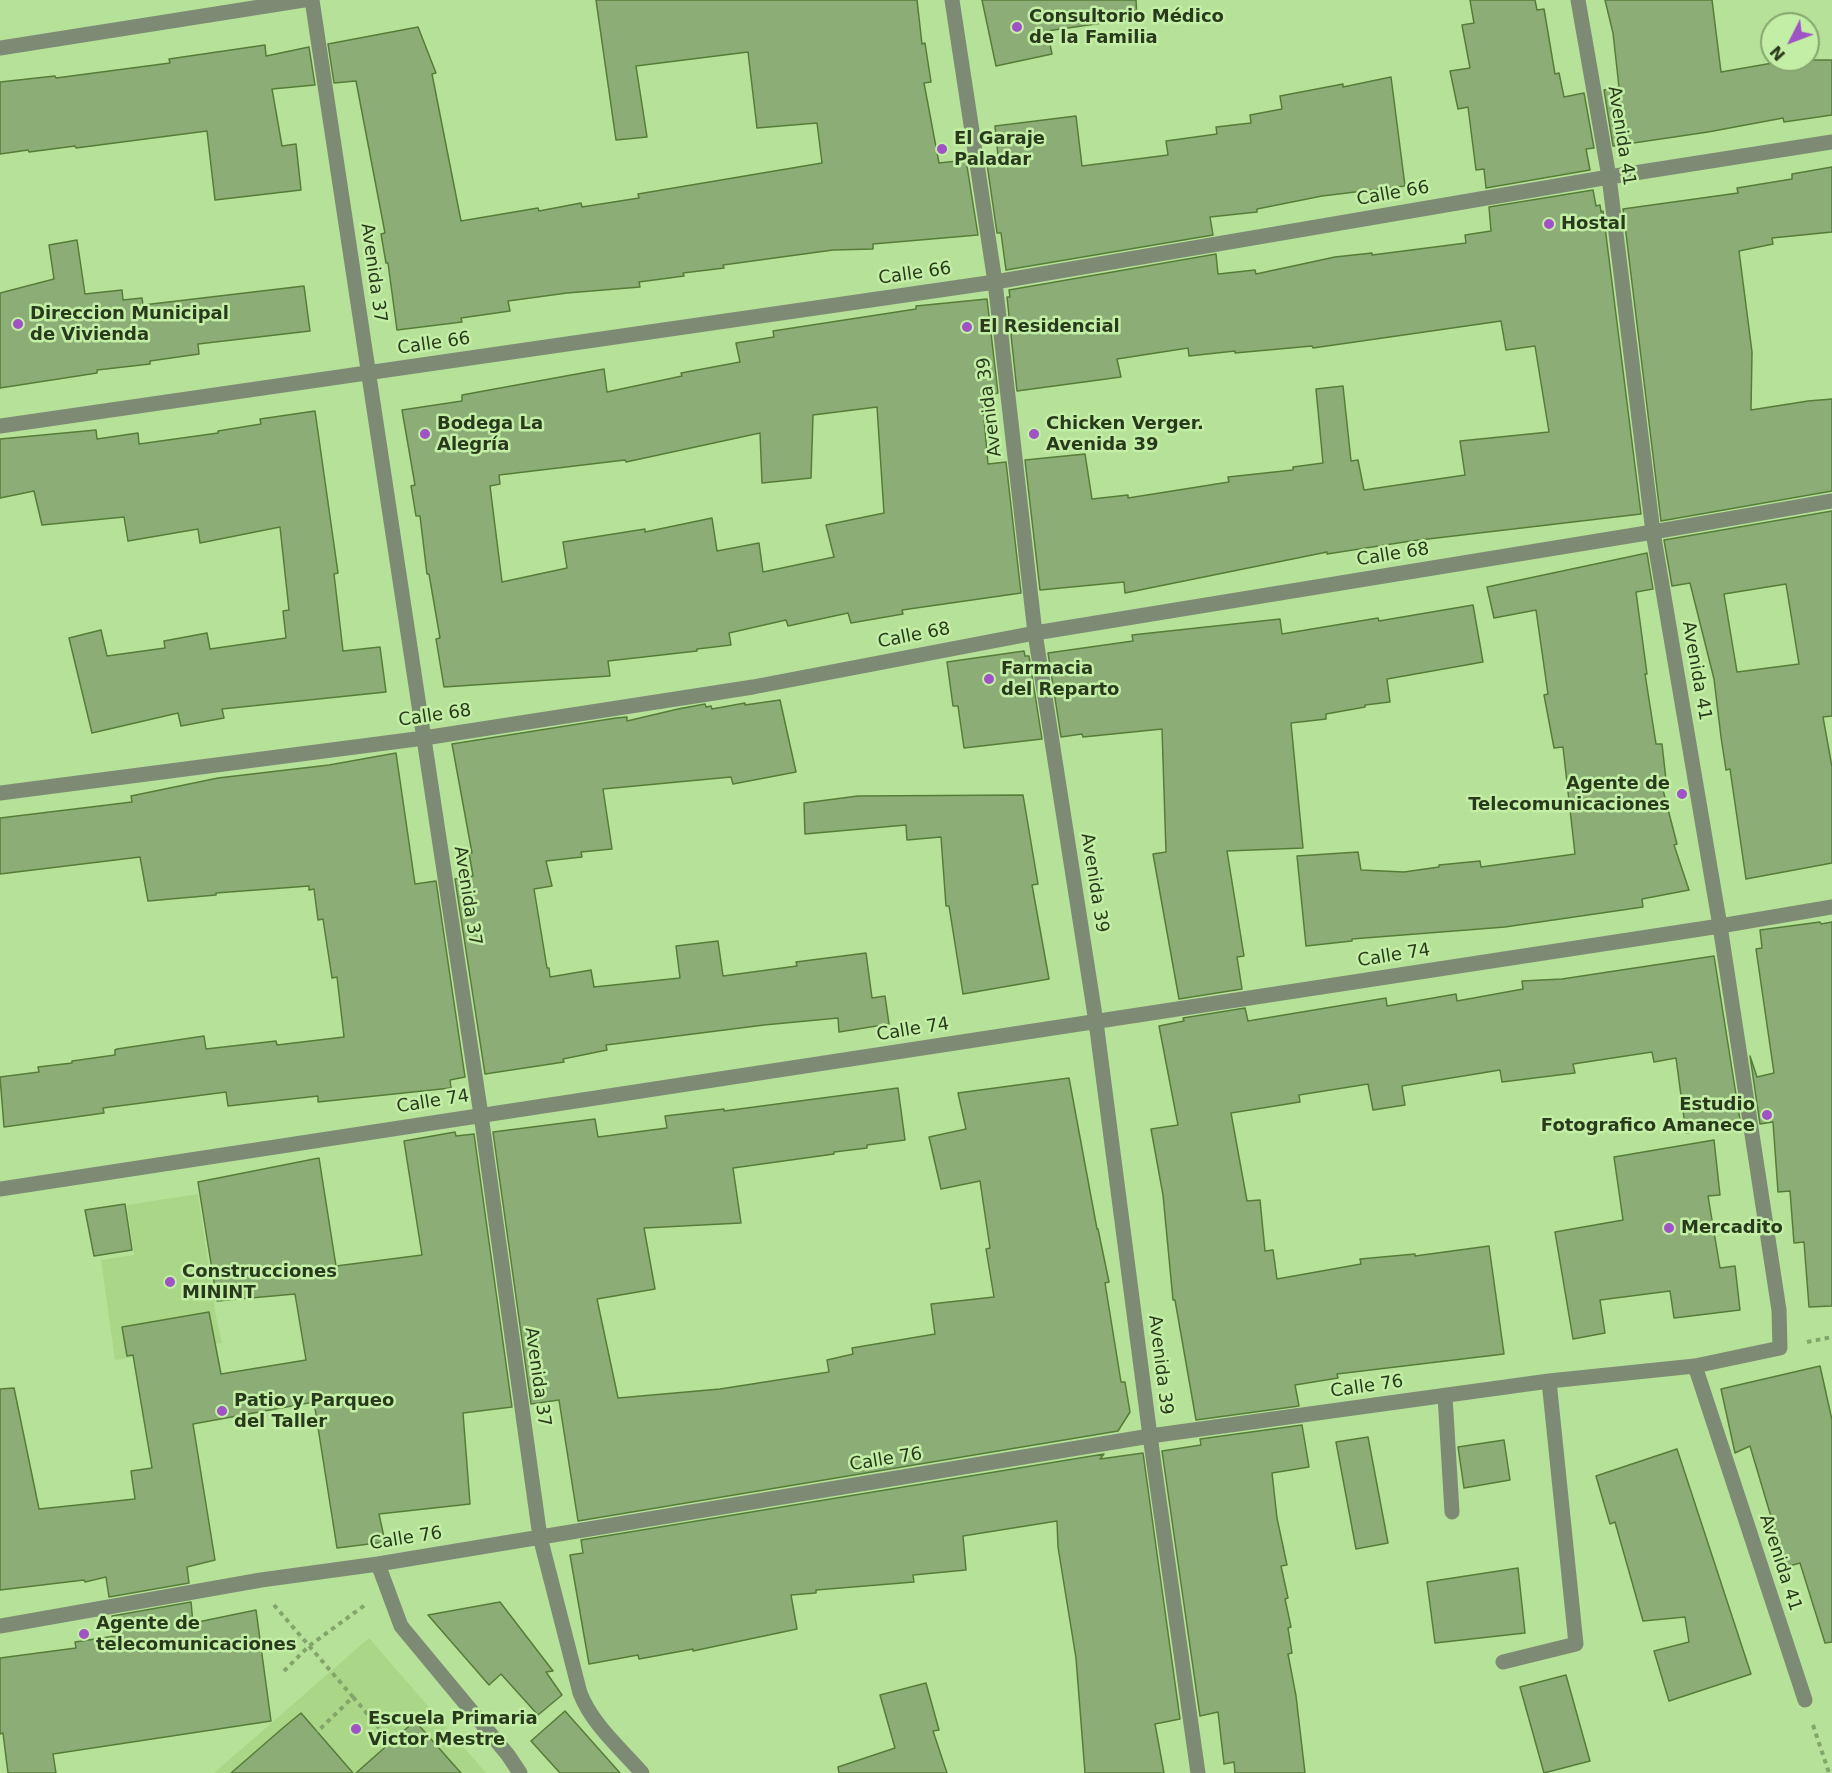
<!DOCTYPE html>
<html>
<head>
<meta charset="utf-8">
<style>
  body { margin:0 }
  #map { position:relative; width:1832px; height:1773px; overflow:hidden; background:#b6e198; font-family:"DejaVu Sans",sans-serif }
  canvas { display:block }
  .north { position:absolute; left:1760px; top:12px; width:60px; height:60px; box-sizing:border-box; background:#c3eea5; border:2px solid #85a66e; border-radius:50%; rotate:228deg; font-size:16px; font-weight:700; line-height:24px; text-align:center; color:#293a1c }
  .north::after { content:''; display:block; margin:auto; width:21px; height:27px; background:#9f53c5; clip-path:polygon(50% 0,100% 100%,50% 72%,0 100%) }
</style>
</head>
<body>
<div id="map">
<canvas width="1832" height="1773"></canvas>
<div class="north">N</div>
</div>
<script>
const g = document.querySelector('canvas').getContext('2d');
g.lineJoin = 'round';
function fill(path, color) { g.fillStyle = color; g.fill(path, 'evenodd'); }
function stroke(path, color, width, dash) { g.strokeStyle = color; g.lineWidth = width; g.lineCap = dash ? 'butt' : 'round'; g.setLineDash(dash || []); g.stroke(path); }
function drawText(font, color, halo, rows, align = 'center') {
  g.font = font + ' "DejaVu Sans",sans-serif'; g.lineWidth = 5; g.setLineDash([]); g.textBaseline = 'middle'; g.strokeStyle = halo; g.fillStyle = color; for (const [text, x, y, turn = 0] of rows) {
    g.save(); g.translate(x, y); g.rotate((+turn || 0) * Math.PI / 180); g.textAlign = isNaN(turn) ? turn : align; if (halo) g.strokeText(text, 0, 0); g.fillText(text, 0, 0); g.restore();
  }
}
fill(new Path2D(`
  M 198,1194 L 216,1316 L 222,1343 L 115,1360 L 101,1260 L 134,1255 L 127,1205 Z
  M 369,1638 L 486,1773 L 214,1773 Z`), '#a9d787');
const building = new Path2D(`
  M 596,0 L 917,0 L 922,44 L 925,43 L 931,82 L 924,83 L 939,163 L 966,160 L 978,235 L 873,244 L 873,249 L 833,250 L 723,265 L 724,268 L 683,273 L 684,276 L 639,282 L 640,287 L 567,293 L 508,301 L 510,311 L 461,318 L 462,322 L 397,330 L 388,263 L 386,263 L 381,234 L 385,233 L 356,81 L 334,83 L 328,44 L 418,27 L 436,73 L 432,74 L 461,221 L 538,208 L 539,211 L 581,203 L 582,207 L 639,198 L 638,194 L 822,163 L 817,123 L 757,128 L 748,52 L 636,66 L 647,137 L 616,140 Z
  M 982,0 L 1136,0 L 1137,18 L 1047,31 L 1052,54 L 996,66 Z
  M 1470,0 L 1535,0 L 1537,10 L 1544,9 L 1555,74 L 1559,73 L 1564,97 L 1584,93 L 1594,148 L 1586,149 L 1590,170 L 1486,188 L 1484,169 L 1476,170 L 1468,107 L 1458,109 L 1450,71 L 1470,68 L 1462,25 L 1474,23 Z
  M 1605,0 L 1712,0 L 1721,72 L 1790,60 L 1832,60 L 1832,115 L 1784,122 L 1783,118 L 1708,132 L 1613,146 L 1604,90 L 1619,87 L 1613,33 Z
  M 265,45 L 266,56 L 309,47 L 315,85 L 272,89 L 282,146 L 296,144 L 301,190 L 215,200 L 207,131 L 76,148 L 75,146 L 29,152 L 28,150 L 0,154 L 0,82 L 55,76 L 56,78 L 170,63 L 169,59 Z
  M 1391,77 L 1405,186 L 1322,196 L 1257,209 L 1257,212 L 1210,217 L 1213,235 L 1006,270 L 1001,233 L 997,233 L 986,157 L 998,156 L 995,126 L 1076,116 L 1082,166 L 1168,155 L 1166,141 L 1217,134 L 1216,127 L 1251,123 L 1250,115 L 1282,109 L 1280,96 L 1343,84 L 1343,87 Z
  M 1832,167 L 1832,232 L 1772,238 L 1773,244 L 1739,251 L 1752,352 L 1751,410 L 1808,401 L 1832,399 L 1832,491 L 1661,521 L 1623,209 L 1738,193 L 1737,188 L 1792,179 L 1792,174 Z
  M 1593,190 L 1596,206 L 1600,205 L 1601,212 L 1603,211 L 1641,514 L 1411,541 L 1327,554 L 1327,552 L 1125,593 L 1124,582 L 1040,590 L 1025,460 L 1085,454 L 1092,499 L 1128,495 L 1128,498 L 1229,482 L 1228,477 L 1293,470 L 1293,467 L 1323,463 L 1316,389 L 1343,386 L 1351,461 L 1358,460 L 1364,490 L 1465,475 L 1460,441 L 1549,432 L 1535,346 L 1506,350 L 1501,321 L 1313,348 L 1312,346 L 1235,353 L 1235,351 L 1189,356 L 1188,348 L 1117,359 L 1121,377 L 1017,391 L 1007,297 L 1010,297 L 1009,290 L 1216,254 L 1218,274 L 1255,270 L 1256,274 L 1335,257 L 1372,253 L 1372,255 L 1466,243 L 1465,235 L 1491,231 L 1489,207 Z
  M 77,240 L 85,294 L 122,290 L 123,300 L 142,298 L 143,305 L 304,286 L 310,331 L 198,344 L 199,354 L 150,361 L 150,364 L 97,370 L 97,373 L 0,388 L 0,293 L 54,279 L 49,245 Z
  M 987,299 L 998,393 L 982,396 L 988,464 L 1006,462 L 1021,593 L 902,610 L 903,614 L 851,623 L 848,613 L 788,626 L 786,620 L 729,633 L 731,645 L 697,649 L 697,651 L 608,661 L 610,676 L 444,687 L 436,639 L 440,638 L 429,574 L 427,574 L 420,516 L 416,516 L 411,486 L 415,485 L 402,410 L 462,401 L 462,395 L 604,369 L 607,392 L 682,376 L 681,373 L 740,362 L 736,343 L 774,337 L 773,331 L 916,309 L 916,306 ZM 877,407 L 884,513 L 826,525 L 834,557 L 763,572 L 759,543 L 717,551 L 712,518 L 645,532 L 645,529 L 563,542 L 567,568 L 502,582 L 490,486 L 500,484 L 499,475 L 625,460 L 626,462 L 760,433 L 762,483 L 811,478 L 813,415 Z
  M 315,411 L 338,573 L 334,574 L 343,651 L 380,647 L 386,692 L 222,709 L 224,718 L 181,726 L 178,713 L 92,733 L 69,638 L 101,630 L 107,656 L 165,648 L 164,641 L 207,633 L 210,649 L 286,638 L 283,611 L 289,610 L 280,527 L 200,543 L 198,529 L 128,541 L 124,517 L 42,525 L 34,491 L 0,498 L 0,439 L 96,430 L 97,439 L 138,433 L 139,444 L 218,433 L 218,431 L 261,424 L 260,419 Z
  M 1832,511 L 1832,716 L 1823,717 L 1832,767 L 1832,863 L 1746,879 L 1730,769 L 1726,770 L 1721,737 L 1714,679 L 1690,583 L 1672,586 L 1664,540 ZM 1786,584 L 1799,664 L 1737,672 L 1724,594 Z
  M 1647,553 L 1653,589 L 1636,592 L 1647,674 L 1645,674 L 1656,744 L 1662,744 L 1667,789 L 1663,790 L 1677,844 L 1674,845 L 1689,890 L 1642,899 L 1643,907 L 1505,927 L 1352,939 L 1352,941 L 1306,946 L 1297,856 L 1358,852 L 1361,870 L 1404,872 L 1439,867 L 1439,865 L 1480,861 L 1481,867 L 1575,854 L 1563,747 L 1554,748 L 1544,695 L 1548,694 L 1536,610 L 1494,618 L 1487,587 Z
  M 1473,605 L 1483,662 L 1387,679 L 1390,702 L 1365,705 L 1365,707 L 1326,714 L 1326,719 L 1291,723 L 1303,848 L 1227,851 L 1244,956 L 1237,957 L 1242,989 L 1179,999 L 1153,854 L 1166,852 L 1162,729 L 1083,737 L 1082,734 L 1061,737 L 1048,653 L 1133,641 L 1132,635 L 1280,619 L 1282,634 L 1378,618 L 1379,621 Z
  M 1024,651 L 1025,656 L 1029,656 L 1042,739 L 964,748 L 958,706 L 953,706 L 947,662 Z
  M 780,700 L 796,772 L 733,784 L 731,777 L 603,789 L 612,849 L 581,852 L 582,857 L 546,861 L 552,886 L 534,889 L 547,968 L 549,968 L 550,977 L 591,970 L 594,987 L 680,978 L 676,946 L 718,941 L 723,976 L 797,966 L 796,962 L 866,953 L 872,998 L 885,996 L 889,1024 L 839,1032 L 838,1018 L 764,1025 L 606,1045 L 607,1050 L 563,1059 L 564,1062 L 485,1074 L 455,879 L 473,876 L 469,853 L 472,853 L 452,744 L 616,718 L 627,717 L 627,721 L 678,709 L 705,704 L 706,707 L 711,706 L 712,709 L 745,703 L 745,705 Z
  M 396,753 L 415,884 L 436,881 L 465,1077 L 450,1080 L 451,1088 L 318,1102 L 318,1096 L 228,1106 L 226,1092 L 103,1108 L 104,1113 L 4,1127 L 0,1077 L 39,1072 L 38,1067 L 72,1063 L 72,1061 L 115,1055 L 115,1050 L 117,1049 L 204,1036 L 206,1049 L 276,1041 L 277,1045 L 344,1037 L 337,977 L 332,978 L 323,919 L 318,920 L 314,889 L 309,890 L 309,886 L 216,893 L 216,895 L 148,901 L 140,857 L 0,874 L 0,818 L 132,802 L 131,796 L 218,778 L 329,765 Z
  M 1023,795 L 1038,884 L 1032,885 L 1049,979 L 963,994 L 949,906 L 946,906 L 941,837 L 907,840 L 906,825 L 805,834 L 804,803 L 858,796 Z
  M 1820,922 L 1821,924 L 1832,922 L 1832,1306 L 1809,1307 L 1804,1242 L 1794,1243 L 1790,1191 L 1778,1192 L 1773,1122 L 1760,1124 L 1750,1056 L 1757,1077 L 1774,1073 L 1756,949 L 1762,948 L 1760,930 Z
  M 1714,956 L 1741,1126 L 1686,1133 L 1676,1058 L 1654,1062 L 1652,1052 L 1573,1064 L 1575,1073 L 1502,1082 L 1500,1070 L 1402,1086 L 1405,1105 L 1373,1110 L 1368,1084 L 1299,1095 L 1300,1102 L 1231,1113 L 1247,1201 L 1260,1200 L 1265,1251 L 1273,1250 L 1277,1279 L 1361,1264 L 1360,1259 L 1415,1254 L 1415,1256 L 1489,1246 L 1504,1354 L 1337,1374 L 1338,1378 L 1295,1385 L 1299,1406 L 1196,1420 L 1175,1300 L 1173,1300 L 1163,1195 L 1151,1129 L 1178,1125 L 1159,1026 L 1184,1021 L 1183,1018 L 1245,1008 L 1248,1021 L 1386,998 L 1387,1006 L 1456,994 L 1457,1001 L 1523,989 L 1522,981 L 1562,979 Z
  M 1069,1078 L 1097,1229 L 1098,1229 L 1109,1282 L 1105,1283 L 1121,1382 L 1125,1382 L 1130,1412 L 1118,1431 L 578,1521 L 559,1400 L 531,1404 L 493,1132 L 595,1119 L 598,1137 L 667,1128 L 665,1116 L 724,1109 L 724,1111 L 898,1088 L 905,1140 L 867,1145 L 867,1148 L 834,1152 L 834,1154 L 733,1168 L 741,1223 L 644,1228 L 655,1289 L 597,1299 L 618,1398 L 720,1389 L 829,1372 L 827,1360 L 853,1354 L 852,1348 L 935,1334 L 931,1304 L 994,1297 L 986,1249 L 990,1248 L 980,1181 L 941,1189 L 929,1137 L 966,1129 L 958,1093 Z
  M 455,1132 L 456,1136 L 474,1134 L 512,1407 L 463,1413 L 470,1504 L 379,1514 L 385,1542 L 337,1548 L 314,1402 L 193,1424 L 215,1560 L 187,1567 L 189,1583 L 109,1597 L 106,1577 L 85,1582 L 84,1580 L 0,1590 L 0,1389 L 14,1388 L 39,1509 L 135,1499 L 131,1471 L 152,1468 L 133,1355 L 127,1356 L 122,1327 L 209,1312 L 221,1374 L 306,1360 L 295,1294 L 217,1301 L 198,1182 L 319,1158 L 336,1266 L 422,1255 L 404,1141 Z
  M 1714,1140 L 1720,1195 L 1708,1196 L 1720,1268 L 1735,1266 L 1740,1310 L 1674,1318 L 1670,1291 L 1600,1300 L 1605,1333 L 1573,1339 L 1555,1232 L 1623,1220 L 1614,1157 Z
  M 125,1204 L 132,1250 L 94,1256 L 85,1210 Z
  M 1820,1366 L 1832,1420 L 1832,1642 L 1825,1643 L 1800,1563 L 1786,1567 L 1750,1446 L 1735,1453 L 1721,1389 Z
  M 1302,1425 L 1309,1467 L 1272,1473 L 1277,1518 L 1287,1565 L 1281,1566 L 1288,1598 L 1285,1599 L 1291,1627 L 1288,1628 L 1292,1653 L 1288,1654 L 1296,1696 L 1305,1773 L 1235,1773 L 1234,1762 L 1224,1764 L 1218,1712 L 1200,1716 L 1162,1451 L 1201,1445 L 1200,1439 Z
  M 1368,1437 L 1388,1543 L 1356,1549 L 1336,1442 Z
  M 1504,1440 L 1510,1480 L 1464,1488 L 1458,1447 Z
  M 1677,1449 L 1751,1674 L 1669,1701 L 1654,1651 L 1689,1642 L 1685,1617 L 1643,1621 L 1615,1522 L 1610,1524 L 1596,1476 Z
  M 1143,1453 L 1180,1719 L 1155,1724 L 1164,1773 L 1085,1773 L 1076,1658 L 1058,1547 L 1057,1521 L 963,1536 L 966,1570 L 913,1575 L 914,1582 L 816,1590 L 816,1593 L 791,1595 L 797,1629 L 693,1651 L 693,1649 L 639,1659 L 638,1655 L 589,1664 L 570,1555 L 583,1553 L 581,1540 L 1104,1454 L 1100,1459 Z
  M 1518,1568 L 1525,1633 L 1435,1643 L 1427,1582 Z
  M 191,1602 L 193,1623 L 256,1610 L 271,1721 L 53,1754 L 56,1773 L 8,1773 L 3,1733 L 0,1734 L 0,1658 L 76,1648 L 75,1642 L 115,1636 L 112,1616 Z
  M 500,1602 L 553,1671 L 546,1672 L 562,1695 L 538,1715 L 501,1674 L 489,1685 L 428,1615 Z
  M 1566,1675 L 1590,1761 L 1544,1773 L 1520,1687 Z
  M 926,1683 L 939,1730 L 933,1731 L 947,1773 L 839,1773 L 838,1767 L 895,1748 L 880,1695 Z
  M 565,1711 L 620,1773 L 560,1773 L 531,1741 Z
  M 301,1713 L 353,1773 L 231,1773 L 284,1727 Z
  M 415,1721 L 461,1773 L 356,1773 L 391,1742 Z`);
fill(building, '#8dad76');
stroke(building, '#567d38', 1.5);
stroke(new Path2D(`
  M 1807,1342 L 1832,1337
  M 274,1605 L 353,1697 L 317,1732
  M 284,1671 L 309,1646 L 365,1605
  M 353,1697 L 391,1742
  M 1813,1725 L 1829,1773`), '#83a46b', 4, [4.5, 4.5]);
stroke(new Path2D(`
  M 312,0 L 481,1115 L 540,1537 L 580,1693 C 592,1724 620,1748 642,1773
  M 952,0 L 995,282 L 1035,633 L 1096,1022 L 1150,1436 L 1198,1773
  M 0,48 L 304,0
  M 0,426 L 995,282 L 1609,177 L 1832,142
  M 0,793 L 424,738 L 753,687 L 1035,633 L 1653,532 L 1832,501
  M 0,1189 L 1720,926 L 1832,907
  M 1695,1366 L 1805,1700
  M 1445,1396 L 1452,1512
  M 378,1564 L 401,1626 L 508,1755 L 520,1773
  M 0,1626 L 261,1580 L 378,1564 L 1150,1436 L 1549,1381 L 1695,1366 L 1780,1348 L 1779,1310 L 1720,926 L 1653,532 L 1609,177 L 1578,0
  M 1503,1662 L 1576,1644 L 1549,1381`), '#7d8b74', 15);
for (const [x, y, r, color] of [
  [1017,27,6,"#9f53c5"],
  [942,149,6,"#9f53c5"],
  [1549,224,6,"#9f53c5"],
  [18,324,6,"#9f53c5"],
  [967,327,6,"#9f53c5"],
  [425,434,6,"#9f53c5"],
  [1034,434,6,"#9f53c5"],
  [989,679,6,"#9f53c5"],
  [1682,794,6,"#9f53c5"],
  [1767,1115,6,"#9f53c5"],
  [1669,1228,6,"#9f53c5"],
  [170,1282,6,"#9f53c5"],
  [222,1411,6,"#9f53c5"],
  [84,1634,6,"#9f53c5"],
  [356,1729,6,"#9f53c5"]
]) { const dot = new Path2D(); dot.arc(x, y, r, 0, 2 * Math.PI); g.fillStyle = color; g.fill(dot); stroke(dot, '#c3eea5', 2); }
drawText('bold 18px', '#293a1c', '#c3eea5', [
  ["Consultorio Médico",1029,17],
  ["de la Familia",1029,38],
  ["El Garaje",954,139],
  ["Paladar",954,160],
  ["Hostal",1561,224],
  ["Direccion Municipal",30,314],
  ["de Vivienda",30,335],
  ["El Residencial",979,327],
  ["Bodega La",437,424],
  ["Alegría",437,445],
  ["Chicken Verger.",1046,424],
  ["Avenida 39",1046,445],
  ["Farmacia",1001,669],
  ["del Reparto",1001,690],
  ["Agente de",1670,784,"right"],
  ["Telecomunicaciones",1670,805,"right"],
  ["Estudio",1755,1105,"right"],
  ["Fotografico Amanece",1755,1126,"right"],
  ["Mercadito",1681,1228],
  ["Construcciones",182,1272],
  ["MININT",182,1293],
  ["Patio y Parqueo",234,1401],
  ["del Taller",234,1422],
  ["Agente de",96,1624],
  ["telecomunicaciones",96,1645],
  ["Escuela Primaria",368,1719],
  ["Victor Mestre",368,1740]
], 'left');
drawText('18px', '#293a1c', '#c3eea5', [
  ["Avenida 41",1621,136,81],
  ["Calle 66",1393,194,-10],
  ["Avenida 37",373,273,82],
  ["Calle 66",915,274,-8],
  ["Calle 66",434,344,-8],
  ["Avenida 39",990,407,-97],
  ["Calle 68",1393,555,-9],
  ["Calle 68",914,636,-11],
  ["Avenida 41",1696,671,80],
  ["Calle 68",435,716,-8],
  ["Avenida 39",1094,883,81],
  ["Avenida 37",467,896,81],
  ["Calle 74",1394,956,-9],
  ["Calle 74",913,1030,-9],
  ["Calle 74",433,1102,-9],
  ["Avenida 39",1160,1365,83],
  ["Avenida 37",537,1377,82],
  ["Calle 76",1367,1387,-8],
  ["Calle 76",886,1460,-9],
  ["Calle 76",406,1539,-9],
  ["Avenida 41",1780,1563,72]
]);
</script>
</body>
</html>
